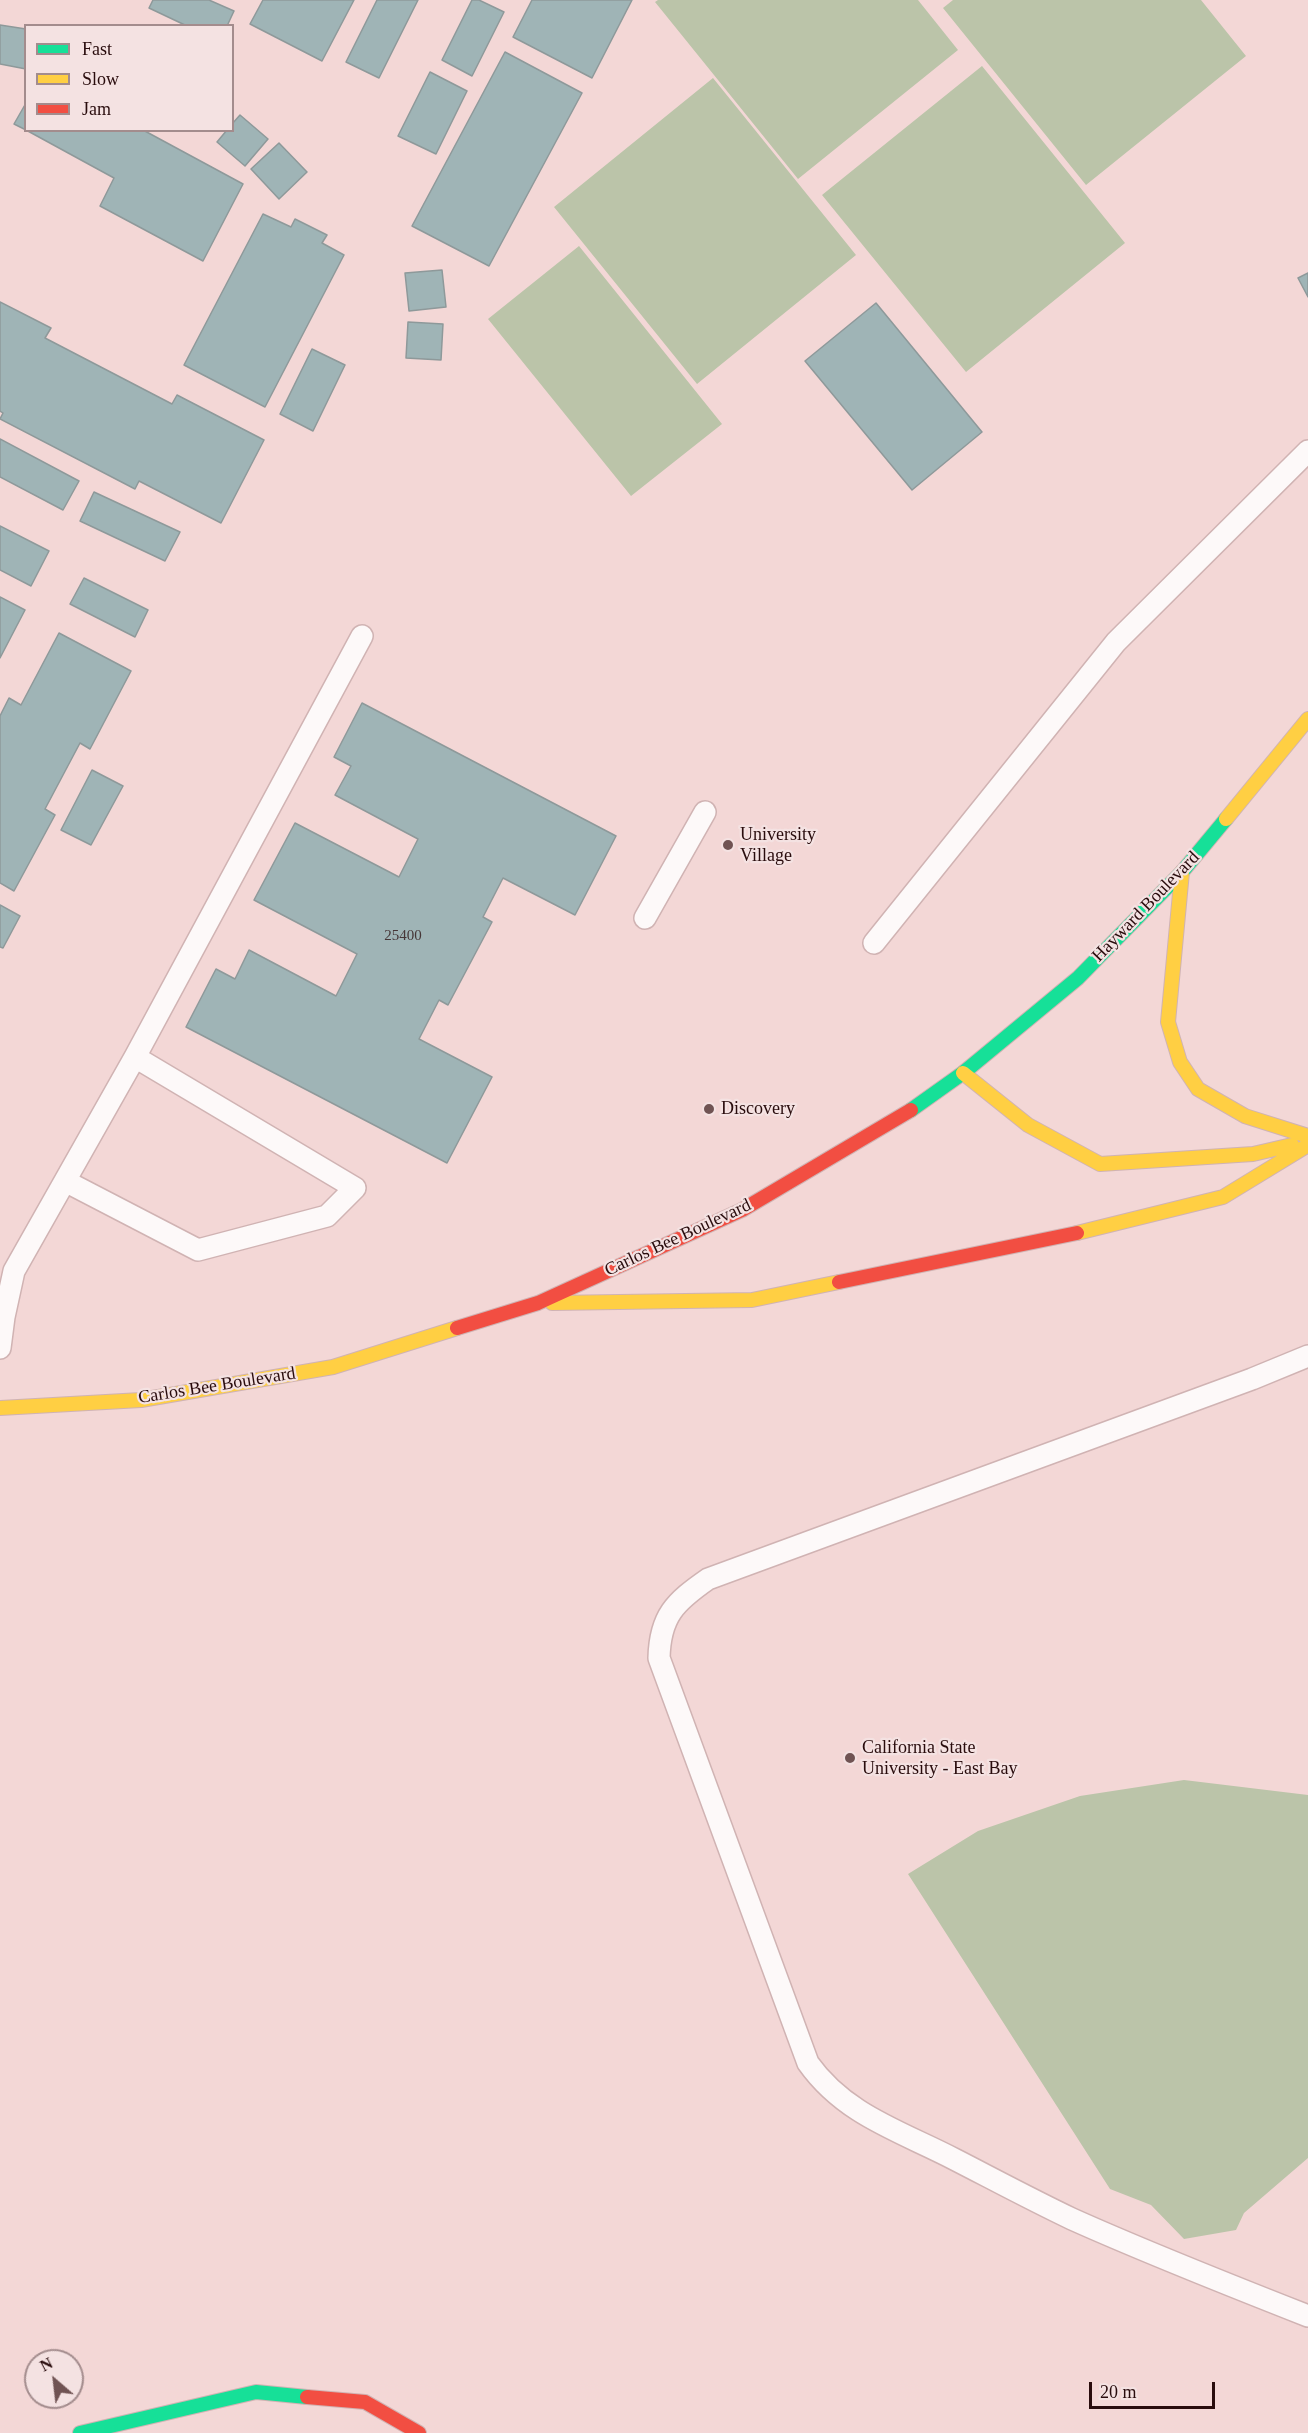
<!DOCTYPE html>
<html>
<head>
<meta charset="utf-8">
<style>
  body { margin:0 }
  #map { position:relative; width:1308px; height:2433px; overflow:hidden; background:#f3d7d6; font-family:Georgia,serif }
  canvas { display:block }
  .legend { position:absolute; left:24px; top:24px; width:210px; height:108px; box-sizing:border-box; background:#f4e2e2; border:2px solid #a38c8d; margin:0; padding:8px 10px; list-style:none; font-size:18px; color:#290c0d }
  .legend li { display:flex; align-items:center; gap:12px; height:30px }
  .legend b { width:30px; border:2px solid #a38c8d }
  .north { position:absolute; left:24px; top:2349px; width:60px; height:60px; box-sizing:border-box; background:#f4e2e2; border:2px solid #a38c8d; border-radius:50%; rotate:332deg; font-size:16px; font-weight:700; line-height:24px; text-align:center; color:#290c0d }
  .north::after { content:''; display:block; margin:auto; width:21px; height:27px; background:#705353; clip-path:polygon(50% 0,100% 100%,50% 72%,0 100%) }
  .scale { position:absolute; left:1089px; top:2382px; width:126px; height:27px; box-sizing:border-box; border:3px solid #290c0d; border-top:0; padding-left:8px; font-size:18px; line-height:21px; white-space:nowrap; color:#290c0d; -webkit-text-stroke:4px #f4e2e2; paint-order:stroke }
</style>
</head>
<body>
<div id="map">
<canvas width="1308" height="2433"></canvas>
<ul class="legend">
<li><b style="height:8px;background:#16e098"></b>Fast</li>
<li><b style="height:8px;background:#ffcf43"></b>Slow</li>
<li><b style="height:8px;background:#f24e42"></b>Jam</li>
</ul>
<div class="north">N</div>
<div class="scale">20 m</div>
</div>
<script>
const g = document.querySelector('canvas').getContext('2d');
g.lineJoin = 'round';
function fill(path, color) { g.fillStyle = color; g.fill(path, 'evenodd'); }
function stroke(path, color, width, dash) { g.strokeStyle = color; g.lineWidth = width; g.lineCap = dash ? 'butt' : 'round'; g.setLineDash(dash || []); g.stroke(path); }
function drawText(font, color, halo, rows, align = 'center') {
  g.font = font + ' Georgia,serif'; g.lineWidth = 4.5; g.setLineDash([]); g.textBaseline = 'middle'; g.strokeStyle = halo; g.fillStyle = color; for (const [text, x, y, turn = 0] of rows) {
    g.save(); g.translate(x, y); g.rotate((+turn || 0) * Math.PI / 180); g.textAlign = isNaN(turn) ? turn : align; if (halo) g.strokeText(text, 0, 0); g.fillText(text, 0, 0); g.restore();
  }
}
fill(new Path2D(`
  M 658,0 L 918,0 L 958,50 L 798,179 L 655,2 Z
  M 953,0 L 1201,0 L 1246,56 L 1086,185 L 943,8 Z
  M 982,66 L 1125,243 L 966,372 L 822,195 Z
  M 713,78 L 856,255 L 697,384 L 554,207 Z
  M 579,246 L 722,424 L 631,496 L 488,319 Z
  M 1184,1780 L 1308,1795 L 1308,2158 L 1244,2213 L 1236,2230 L 1184,2239 L 1151,2205 L 1110,2189 L 908,1874 L 978,1831 L 1080,1796 Z`), '#bbc4a9');
const building = new Path2D(`
  M 153,0 L 209,0 L 234,11 L 227,26 L 187,26 L 149,8 Z
  M 263,0 L 354,0 L 322,61 L 250,24 Z
  M 377,0 L 418,0 L 379,78 L 346,62 Z
  M 472,0 L 479,0 L 504,12 L 472,76 L 442,60 Z
  M 532,0 L 632,0 L 592,78 L 513,37 Z
  M 0,25 L 26,29 L 26,69 L 0,64 Z
  M 505,52 L 582,93 L 489,266 L 412,226 Z
  M 430,72 L 467,91 L 436,154 L 398,136 Z
  M 26,103 L 26,130 L 14,124 Z
  M 240,115 L 268,139 L 245,166 L 217,142 L 227,130 L 232,130 L 232,124 Z
  M 26,130 L 143,130 L 243,184 L 203,261 L 100,206 L 114,178 Z
  M 279,143 L 307,172 L 279,199 L 251,169 Z
  M 263,214 L 291,227 L 295,219 L 327,235 L 322,243 L 344,255 L 265,407 L 184,365 Z
  M 442,270 L 446,307 L 409,311 L 405,273 Z
  M 1308,273 L 1308,297 L 1298,278 Z
  M 0,302 L 51,328 L 45,338 L 172,404 L 177,395 L 264,440 L 221,523 L 139,481 L 135,489 L 0,419 L 3,413 L 0,411 Z
  M 876,303 L 982,432 L 912,490 L 805,361 Z
  M 408,322 L 443,324 L 441,360 L 406,358 Z
  M 312,349 L 345,365 L 313,431 L 280,414 Z
  M 0,439 L 79,481 L 63,510 L 0,477 Z
  M 94,492 L 180,532 L 165,561 L 80,521 Z
  M 0,526 L 49,551 L 31,586 L 0,570 Z
  M 84,578 L 148,610 L 135,637 L 70,604 Z
  M 0,597 L 25,610 L 0,658 Z
  M 59,633 L 131,671 L 90,749 L 80,743 L 45,809 L 55,815 L 14,891 L 0,883 L 0,716 L 9,698 L 21,705 Z
  M 362,703 L 616,836 L 575,915 L 503,878 L 483,917 L 492,922 L 448,1005 L 439,1000 L 419,1039 L 492,1077 L 447,1163 L 186,1027 L 216,969 L 235,979 L 249,950 L 336,996 L 357,954 L 254,900 L 295,823 L 399,877 L 418,839 L 335,795 L 351,766 L 334,757 Z
  M 92,770 L 123,786 L 91,845 L 61,830 Z
  M 0,905 L 20,916 L 3,948 L 0,947 Z`);
fill(building, '#9fb4b6');
stroke(building, '#8e999a', 1.5);
const lane = new Path2D(`
  M 645,918 L 705,812
  M 874,943 L 1116,642 L 1308,451
  M 65,1181 L 198,1250 L 327,1216 L 355,1188 L 135,1057
  M 0,1348 L 4,1317 L 14,1271 L 135,1057 L 362,636
  M 1308,1356 L 1252,1379 L 708,1579 C 675,1602 660,1616 659,1658 L 808,2063 C 845,2115 900,2131 954,2159 C 993,2179 1032,2200 1072,2219 C 1150,2254 1229,2285 1308,2316`);
const fast = new Path2D(`
  M 911,1110 L 963,1073 L 1078,978 L 1182,872 L 1226,819
  M 80,2433 L 256,2392 L 307,2397`);
const slow = new Path2D(`
  M 1226,819 L 1308,719
  M 1182,872 L 1168,1022 L 1180,1062 L 1198,1089 L 1245,1116 L 1308,1136
  M 963,1073 L 1028,1125 L 1100,1164 L 1253,1154 L 1292,1145
  M 1077,1233 L 1223,1197 L 1308,1145
  M 552,1303 L 752,1300 L 839,1282
  M 0,1408 L 141,1400 L 333,1367 L 457,1328`);
const jam = new Path2D(`
  M 839,1282 L 1077,1233
  M 457,1328 L 538,1303 L 742,1210 L 911,1110
  M 307,2397 L 365,2402 L 419,2433`);
stroke(lane, '#d0b3b3', 24);
stroke(fast, '#d0b3b3', 16);
stroke(slow, '#d0b3b3', 16);
stroke(jam, '#d0b3b3', 16);
stroke(lane, '#fdf9f9', 21);
stroke(fast, '#16e098', 14);
stroke(slow, '#ffcf43', 14);
stroke(jam, '#f24e42', 14);
for (const [x, y, r, color] of [
  [728,845,6,"#705353"],
  [709,1109,6,"#705353"],
  [850,1758,6,"#705353"]
]) { const dot = new Path2D(); dot.arc(x, y, r, 0, 2 * Math.PI); g.fillStyle = color; g.fill(dot); stroke(dot, '#f4e2e2', 2); }
drawText('15px', '#463637', null, [
  ["25400",403,936]
]);
drawText('18px', '#290c0d', '#f4e2e2', [
  ["University",740,835],
  ["Village",740,856],
  ["Discovery",721,1109],
  ["California State",862,1748],
  ["University - East Bay",862,1769]
], 'left');
drawText('18px', '#290c0d', '#f4e2e2', [
  ["Hayward Boulevard",1146,907,-46],
  ["Carlos Bee Boulevard",678,1238,-25],
  ["Carlos Bee Boulevard",217,1386,-9]
]);
</script>
</body>
</html>
